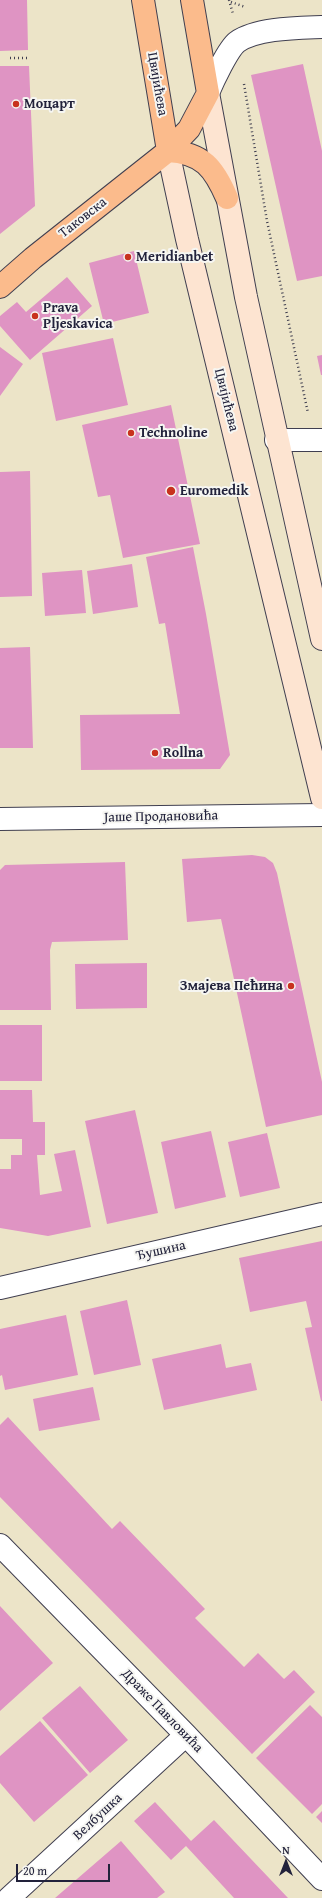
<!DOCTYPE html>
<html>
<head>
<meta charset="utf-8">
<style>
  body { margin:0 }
  #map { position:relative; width:322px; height:1898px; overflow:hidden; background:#ece4c8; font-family:"Gentium Book Plus",serif }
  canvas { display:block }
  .north { position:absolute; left:266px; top:1842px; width:40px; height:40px; -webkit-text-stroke:3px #f6f6f2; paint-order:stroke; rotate:0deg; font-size:11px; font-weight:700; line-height:16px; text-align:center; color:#22223b }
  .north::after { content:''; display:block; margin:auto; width:14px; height:18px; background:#22223b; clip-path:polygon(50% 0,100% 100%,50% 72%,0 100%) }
  .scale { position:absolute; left:16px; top:1864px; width:94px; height:18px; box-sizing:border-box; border:2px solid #22223b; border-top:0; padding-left:5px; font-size:12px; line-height:14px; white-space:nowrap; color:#22223b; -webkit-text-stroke:3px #f6f6f2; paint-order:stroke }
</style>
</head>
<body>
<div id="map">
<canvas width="322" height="1898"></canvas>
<div class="north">N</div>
<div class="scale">20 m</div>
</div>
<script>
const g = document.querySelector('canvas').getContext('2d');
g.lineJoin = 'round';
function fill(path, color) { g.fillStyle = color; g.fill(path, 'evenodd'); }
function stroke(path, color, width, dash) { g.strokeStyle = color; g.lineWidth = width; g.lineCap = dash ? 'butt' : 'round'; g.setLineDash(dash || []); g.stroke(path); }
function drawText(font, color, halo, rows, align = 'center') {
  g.font = font + ' "Gentium Book Plus",serif'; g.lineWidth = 4; g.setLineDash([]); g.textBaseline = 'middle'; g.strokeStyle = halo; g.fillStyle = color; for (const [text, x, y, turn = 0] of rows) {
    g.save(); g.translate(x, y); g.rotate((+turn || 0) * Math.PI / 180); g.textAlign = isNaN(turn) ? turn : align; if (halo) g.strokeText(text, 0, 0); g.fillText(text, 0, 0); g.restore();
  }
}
fill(new Path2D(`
  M 0,0 L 27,0 L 28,50 L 0,51 Z
  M 303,64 L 322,151 L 322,276 L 297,281 L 251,75 Z
  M 0,66 L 29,66 L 35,206 L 0,234 Z
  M 134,251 L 149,313 L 104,324 L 89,263 Z
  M 67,277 L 92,306 L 30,360 L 0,326 L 0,316 L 17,302 L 26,312 Z
  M 113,338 L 128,405 L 56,421 L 42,353 Z
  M 0,347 L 23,364 L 0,396 Z
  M 322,355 L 322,375 L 321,375 L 317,356 Z
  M 171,405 L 200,544 L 123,558 L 110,495 L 98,497 L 82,425 Z
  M 30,471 L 32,596 L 0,597 L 0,472 Z
  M 193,547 L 206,614 L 230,755 L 220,769 L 81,770 L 80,715 L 180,714 L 165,623 L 159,624 L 146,557 Z
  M 132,564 L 138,607 L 93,614 L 87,571 Z
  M 82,570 L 86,613 L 45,616 L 42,573 Z
  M 30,647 L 33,748 L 0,748 L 0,648 Z
  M 252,855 L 265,857 L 273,863 L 277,873 L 322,1082 L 322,1115 L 266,1127 L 221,919 L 187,922 L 182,859 Z
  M 125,862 L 128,940 L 52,942 L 50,950 L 51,1010 L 0,1010 L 0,870 L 5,865 Z
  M 147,963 L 147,1008 L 76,1009 L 75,964 Z
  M 0,1025 L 42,1025 L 42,1081 L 0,1081 Z
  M 0,1090 L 32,1090 L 33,1122 L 45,1122 L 45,1155 L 37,1155 L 40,1195 L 62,1191 L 54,1154 L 75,1150 L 91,1227 L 48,1236 L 0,1228 L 0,1169 L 11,1169 L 11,1155 L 22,1155 L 22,1139 L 0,1139 Z
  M 135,1110 L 158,1213 L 107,1224 L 85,1121 Z
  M 211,1131 L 226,1197 L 175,1209 L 161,1142 Z
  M 267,1133 L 280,1188 L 240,1197 L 228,1142 Z
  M 322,1241 L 322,1401 L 321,1401 L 305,1328 L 312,1327 L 306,1301 L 250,1312 L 239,1258 Z
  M 127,1300 L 141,1365 L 94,1375 L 80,1311 Z
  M 66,1315 L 78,1375 L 5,1390 L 2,1375 L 0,1376 L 0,1329 Z
  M 221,1344 L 226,1368 L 251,1363 L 257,1390 L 164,1410 L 152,1359 Z
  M 93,1387 L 100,1420 L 39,1431 L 33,1399 Z
  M 8,1417 L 112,1529 L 120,1521 L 205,1609 L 195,1618 L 244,1667 L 258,1653 L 284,1679 L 294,1670 L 315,1692 L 252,1754 L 0,1497 L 0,1425 Z
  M 0,1606 L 53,1663 L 0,1711 Z
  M 80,1686 L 128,1740 L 90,1773 L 42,1718 Z
  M 310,1705 L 322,1717 L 322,1804 L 312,1814 L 256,1758 Z
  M 40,1721 L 88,1775 L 34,1822 L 0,1783 L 0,1756 Z
  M 155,1802 L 191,1841 L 214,1820 L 288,1898 L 234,1898 L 186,1846 L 171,1860 L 134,1821 Z
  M 322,1811 L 322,1823 L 316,1817 Z
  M 121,1841 L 165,1892 L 157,1898 L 55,1898 Z`), '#df94c3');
const minor = new Path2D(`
  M 208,93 C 213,81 228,49 237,42 C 257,28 298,28 322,27
  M 276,440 L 322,440
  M 0,819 L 322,815
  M 0,1288 L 322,1214
  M 0,1545 L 186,1735 L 322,1879
  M 9,1898 L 186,1735`);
const secondary = new Path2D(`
  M 208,93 L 246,297 L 322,639
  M 168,151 L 187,239 L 322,798`);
const primary = new Path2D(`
  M 143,0 L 168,151
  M 168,151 C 203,153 214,168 227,198
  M 0,287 L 33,258 L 168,151 L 189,129 L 208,93 L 192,0`);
stroke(minor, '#403f50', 24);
stroke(secondary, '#403f50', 24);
stroke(primary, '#403f50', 24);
stroke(new Path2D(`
  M 229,0 L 233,14
  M 231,2 L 245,7
  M 10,58 L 27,58
  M 244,84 L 267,221 L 308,413`), '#403f50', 2.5, [1, 3]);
stroke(minor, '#fff', 22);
stroke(secondary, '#fde4d1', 22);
stroke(primary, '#fbbb8c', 22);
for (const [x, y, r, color] of [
  [16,104,4,"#c8321e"],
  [128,257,4,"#c8321e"],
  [35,316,4,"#c8321e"],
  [131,433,4,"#c8321e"],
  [171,491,5,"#c8321e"],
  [155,753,4,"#c8321e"],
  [291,986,4,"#c8321e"]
]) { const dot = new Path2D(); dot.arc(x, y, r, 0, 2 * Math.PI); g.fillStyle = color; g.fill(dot); stroke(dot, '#f6f6f2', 1.5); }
drawText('14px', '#22223b', '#f6f6f2', [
  ["Цвијићева",157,84,80],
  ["Таковска",83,218,-38],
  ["Цвијићева",226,400,76],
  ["Јаше Продановића",161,817,-1],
  ["Ђушина",161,1251,-13],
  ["Драже Павловића",162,1711,46],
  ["Велбушка",98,1817,-43]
]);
drawText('bold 14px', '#22223b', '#f6f6f2', [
  ["Моцарт",24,104],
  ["Meridianbet",136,257],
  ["Prava",43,308],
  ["Pljeskavica",43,324],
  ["Technoline",139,433],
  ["Euromedik",180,491],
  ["Rollna",163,753],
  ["Змајева Пећина",283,986,"right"]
], 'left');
</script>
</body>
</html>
